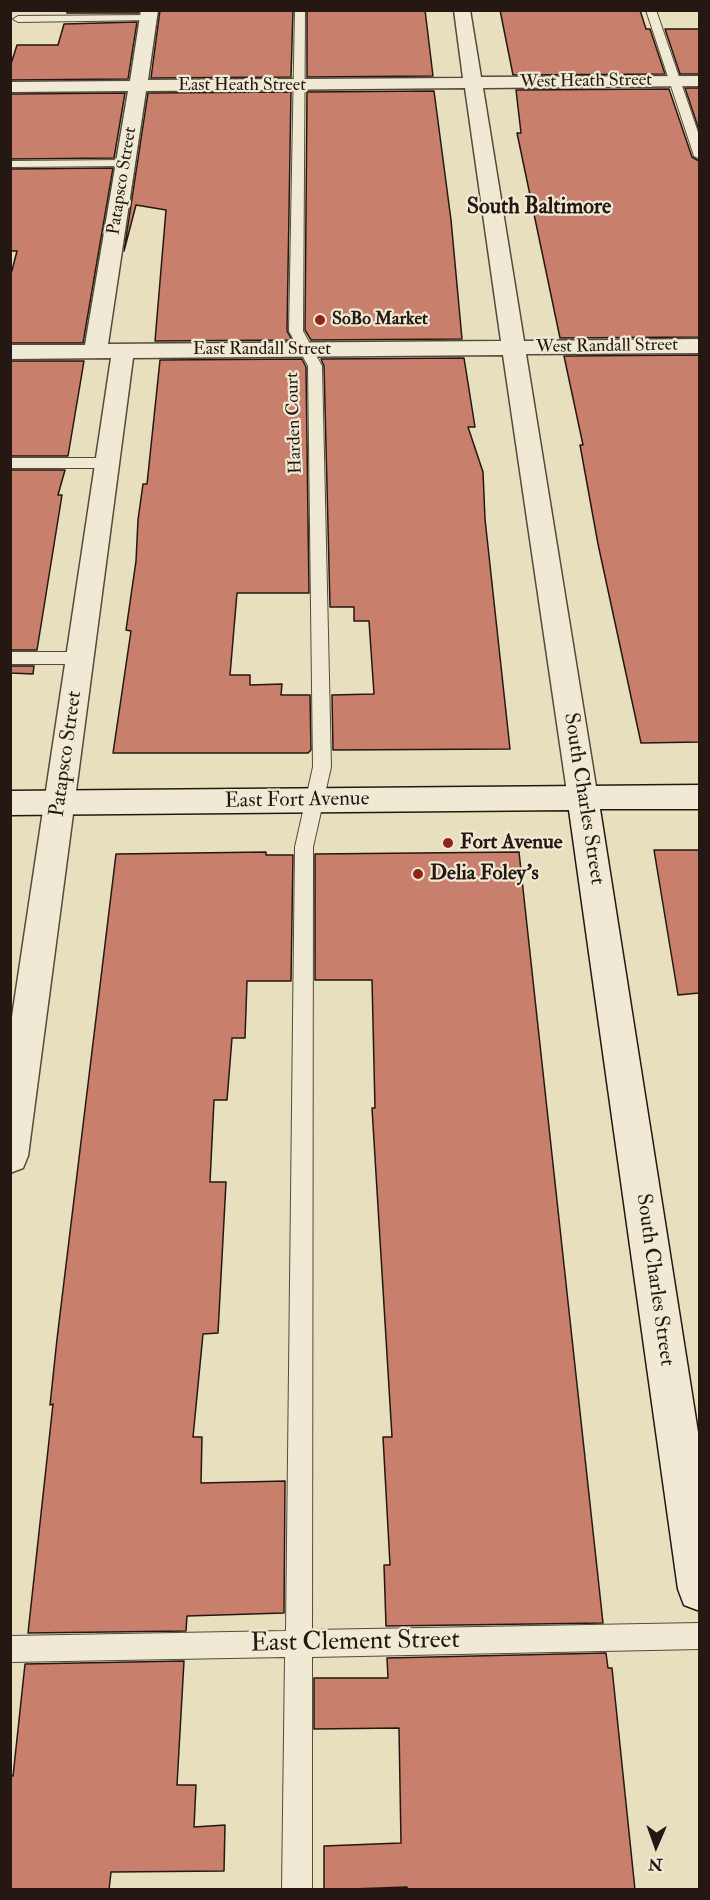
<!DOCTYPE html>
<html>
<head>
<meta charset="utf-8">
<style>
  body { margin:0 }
  #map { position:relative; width:710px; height:1900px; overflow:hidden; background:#e8dfbf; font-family:"IM FELL Double Pica",serif }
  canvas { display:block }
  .frame { position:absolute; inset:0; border:12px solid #251812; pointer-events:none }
  .north { position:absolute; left:626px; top:1816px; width:60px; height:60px; -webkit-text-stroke:4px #f0ead5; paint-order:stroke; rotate:182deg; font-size:16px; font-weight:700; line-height:24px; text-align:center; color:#251812 }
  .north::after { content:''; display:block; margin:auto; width:21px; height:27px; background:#251812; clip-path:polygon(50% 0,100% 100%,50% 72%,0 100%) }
</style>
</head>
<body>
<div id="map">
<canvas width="710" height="1900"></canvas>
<div class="frame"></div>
<div class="north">N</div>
</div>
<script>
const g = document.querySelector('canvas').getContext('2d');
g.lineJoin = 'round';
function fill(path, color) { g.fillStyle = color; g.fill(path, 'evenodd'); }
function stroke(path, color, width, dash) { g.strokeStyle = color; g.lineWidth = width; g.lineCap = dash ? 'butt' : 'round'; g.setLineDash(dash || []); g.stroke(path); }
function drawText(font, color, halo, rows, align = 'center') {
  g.font = font + ' "IM FELL Double Pica",serif'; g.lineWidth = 4.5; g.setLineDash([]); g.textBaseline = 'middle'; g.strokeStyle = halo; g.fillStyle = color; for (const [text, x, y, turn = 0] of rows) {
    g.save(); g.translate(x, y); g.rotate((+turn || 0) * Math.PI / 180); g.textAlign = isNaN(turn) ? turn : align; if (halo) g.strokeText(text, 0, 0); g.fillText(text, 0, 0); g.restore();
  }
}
const building = new Path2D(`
  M 67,10 L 139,10 L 138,13 L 67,13 Z
  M 160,10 L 293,10 L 291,77 L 151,78 Z
  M 307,10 L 425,10 L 433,76 L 307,77 Z
  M 500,10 L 640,10 L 646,29 L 650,29 L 665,74 L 513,75 Z
  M 137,22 L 128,79 L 10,80 L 10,67 L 17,45 L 58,45 L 64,24 Z
  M 665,29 L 699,29 L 699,74 L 680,74 Z
  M 685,88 L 699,88 L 699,130 Z
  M 669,89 L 692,157 L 699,161 L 699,337 L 560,338 L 517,133 L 521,133 L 516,90 Z
  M 434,91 L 451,220 L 462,339 L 311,340 L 305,330 L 307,92 Z
  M 291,92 L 287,331 L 292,340 L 155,341 L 166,210 L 136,205 L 124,251 L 148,93 Z
  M 125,93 L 114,158 L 10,159 L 10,94 Z
  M 113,168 L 83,343 L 10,343 L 10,278 L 17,251 L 10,251 L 10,169 Z
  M 699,355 L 699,742 L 641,743 L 598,544 L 580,445 L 583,445 L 564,356 Z
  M 464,358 L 475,427 L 468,427 L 483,472 L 485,519 L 510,749 L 333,750 L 332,695 L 374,694 L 369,621 L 354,621 L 354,607 L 330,607 L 324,366 L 321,359 Z
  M 302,359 L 306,367 L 309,593 L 237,593 L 230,675 L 250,675 L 250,685 L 282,684 L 281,695 L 310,695 L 311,750 L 308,753 L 113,753 L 131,631 L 126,630 L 136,561 L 138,520 L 143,484 L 147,484 L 160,360 Z
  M 10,361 L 84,361 L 68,456 L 10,456 Z
  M 10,470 L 65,470 L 58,495 L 62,495 L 37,650 L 10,650 Z
  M 10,666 L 34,666 L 33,674 L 10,673 Z
  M 654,850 L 699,850 L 699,993 L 678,995 Z
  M 266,852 L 266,855 L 293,855 L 291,981 L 247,981 L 245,1038 L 232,1038 L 227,1100 L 214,1100 L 210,1182 L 226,1182 L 218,1333 L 203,1334 L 193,1437 L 202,1437 L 201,1483 L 285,1481 L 284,1613 L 187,1616 L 186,1631 L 28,1633 L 53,1404 L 50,1405 L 57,1339 L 116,854 Z
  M 519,852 L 603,1623 L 386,1626 L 384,1565 L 390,1565 L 383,1437 L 392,1437 L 372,1108 L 375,1108 L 372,980 L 315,980 L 315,854 Z
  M 606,1653 L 608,1668 L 612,1668 L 635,1890 L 407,1889 L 407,1887 L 324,1890 L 324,1846 L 401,1843 L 399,1728 L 314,1729 L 314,1678 L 388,1678 L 387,1658 Z
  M 184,1661 L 177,1785 L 196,1785 L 194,1827 L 225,1825 L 224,1871 L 111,1872 L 109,1890 L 10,1890 L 10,1775 L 13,1776 L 25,1664 Z`);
fill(building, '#c87f6c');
stroke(building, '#251812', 1.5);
const lane = new Path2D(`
  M 295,10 L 305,10 L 303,331 L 322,366 L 331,767 L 313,847 L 312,1630 L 700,1623 L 700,1649 L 312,1657 L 312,1890 L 282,1890 L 285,1657 L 10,1662 L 10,1636 L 286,1631 L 295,847 L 313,767 L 308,366 L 289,331 Z
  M 646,10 L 656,10 L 700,138 L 700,159 L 694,156 Z
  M 149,15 L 154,18 L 153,20 L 18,22 L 13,19 L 18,16 Z
  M 10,161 L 126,160 L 132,163 L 126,166 L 10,167 Z
  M 10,458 L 107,458 L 114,463 L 107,468 L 10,468 Z
  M 10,652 L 80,652 L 88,658 L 80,664 L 10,664 Z`);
const street = new Path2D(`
  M 141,10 L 158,10 L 148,80 L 463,78 L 454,10 L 470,10 L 481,77 L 700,76 L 700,86 L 483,88 L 524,341 L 700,339 L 700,353 L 526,354 L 598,799 L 594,807 L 583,811 L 572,807 L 568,799 L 503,355 L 133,358 L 28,1156 L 23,1168 L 10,1173 L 10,1030 L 111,358 L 10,359 L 10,345 L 85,345 L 128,91 L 10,92 L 10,82 L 130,81 ZM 465,88 L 501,341 L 108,344 L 146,91 Z`);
const secondary = new Path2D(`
  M 700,785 L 700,809 L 600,809 L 700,1445 L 700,1611 L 684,1605 L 678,1589 L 569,810 L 10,815 L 10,791 Z`);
stroke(lane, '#564a3d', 2);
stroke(street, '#564a3d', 3);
stroke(secondary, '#251812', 3);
fill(lane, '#f0ead5');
fill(street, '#f0ead5');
fill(secondary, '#f0ead5');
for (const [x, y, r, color] of [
  [320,320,6,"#8f2418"],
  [448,843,6,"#8f2418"],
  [418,874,6,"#8f2418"]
]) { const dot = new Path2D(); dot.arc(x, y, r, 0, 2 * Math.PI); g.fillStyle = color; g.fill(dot); stroke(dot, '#f0ead5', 2); }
drawText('18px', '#251812', '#f0ead5', [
  ["West Heath Street",586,82,-1],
  ["East Heath Street",242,86],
  ["Patapsco Street",123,181,-81],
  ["West Randall Street",607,347,-1],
  ["East Randall Street",262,350],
  ["Harden Court",295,423,-92]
]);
drawText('bold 18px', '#251812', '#f0ead5', [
  ["SoBo Market",332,320]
], 'left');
drawText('21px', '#251812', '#f0ead5', [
  ["Patapsco Street",67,754,-82],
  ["South Charles Street",583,799,81],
  ["East Fort Avenue",297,801,-1],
  ["South Charles Street",654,1280,82]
]);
drawText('bold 21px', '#251812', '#f0ead5', [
  ["Fort Avenue",460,843],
  ["Delia Foley's",430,874]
], 'left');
drawText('bold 22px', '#251812', '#f0ead5', [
  ["South Baltimore",539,208]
]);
drawText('26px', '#251812', '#f0ead5', [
  ["East Clement Street",355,1643,-1]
]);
</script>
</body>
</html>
